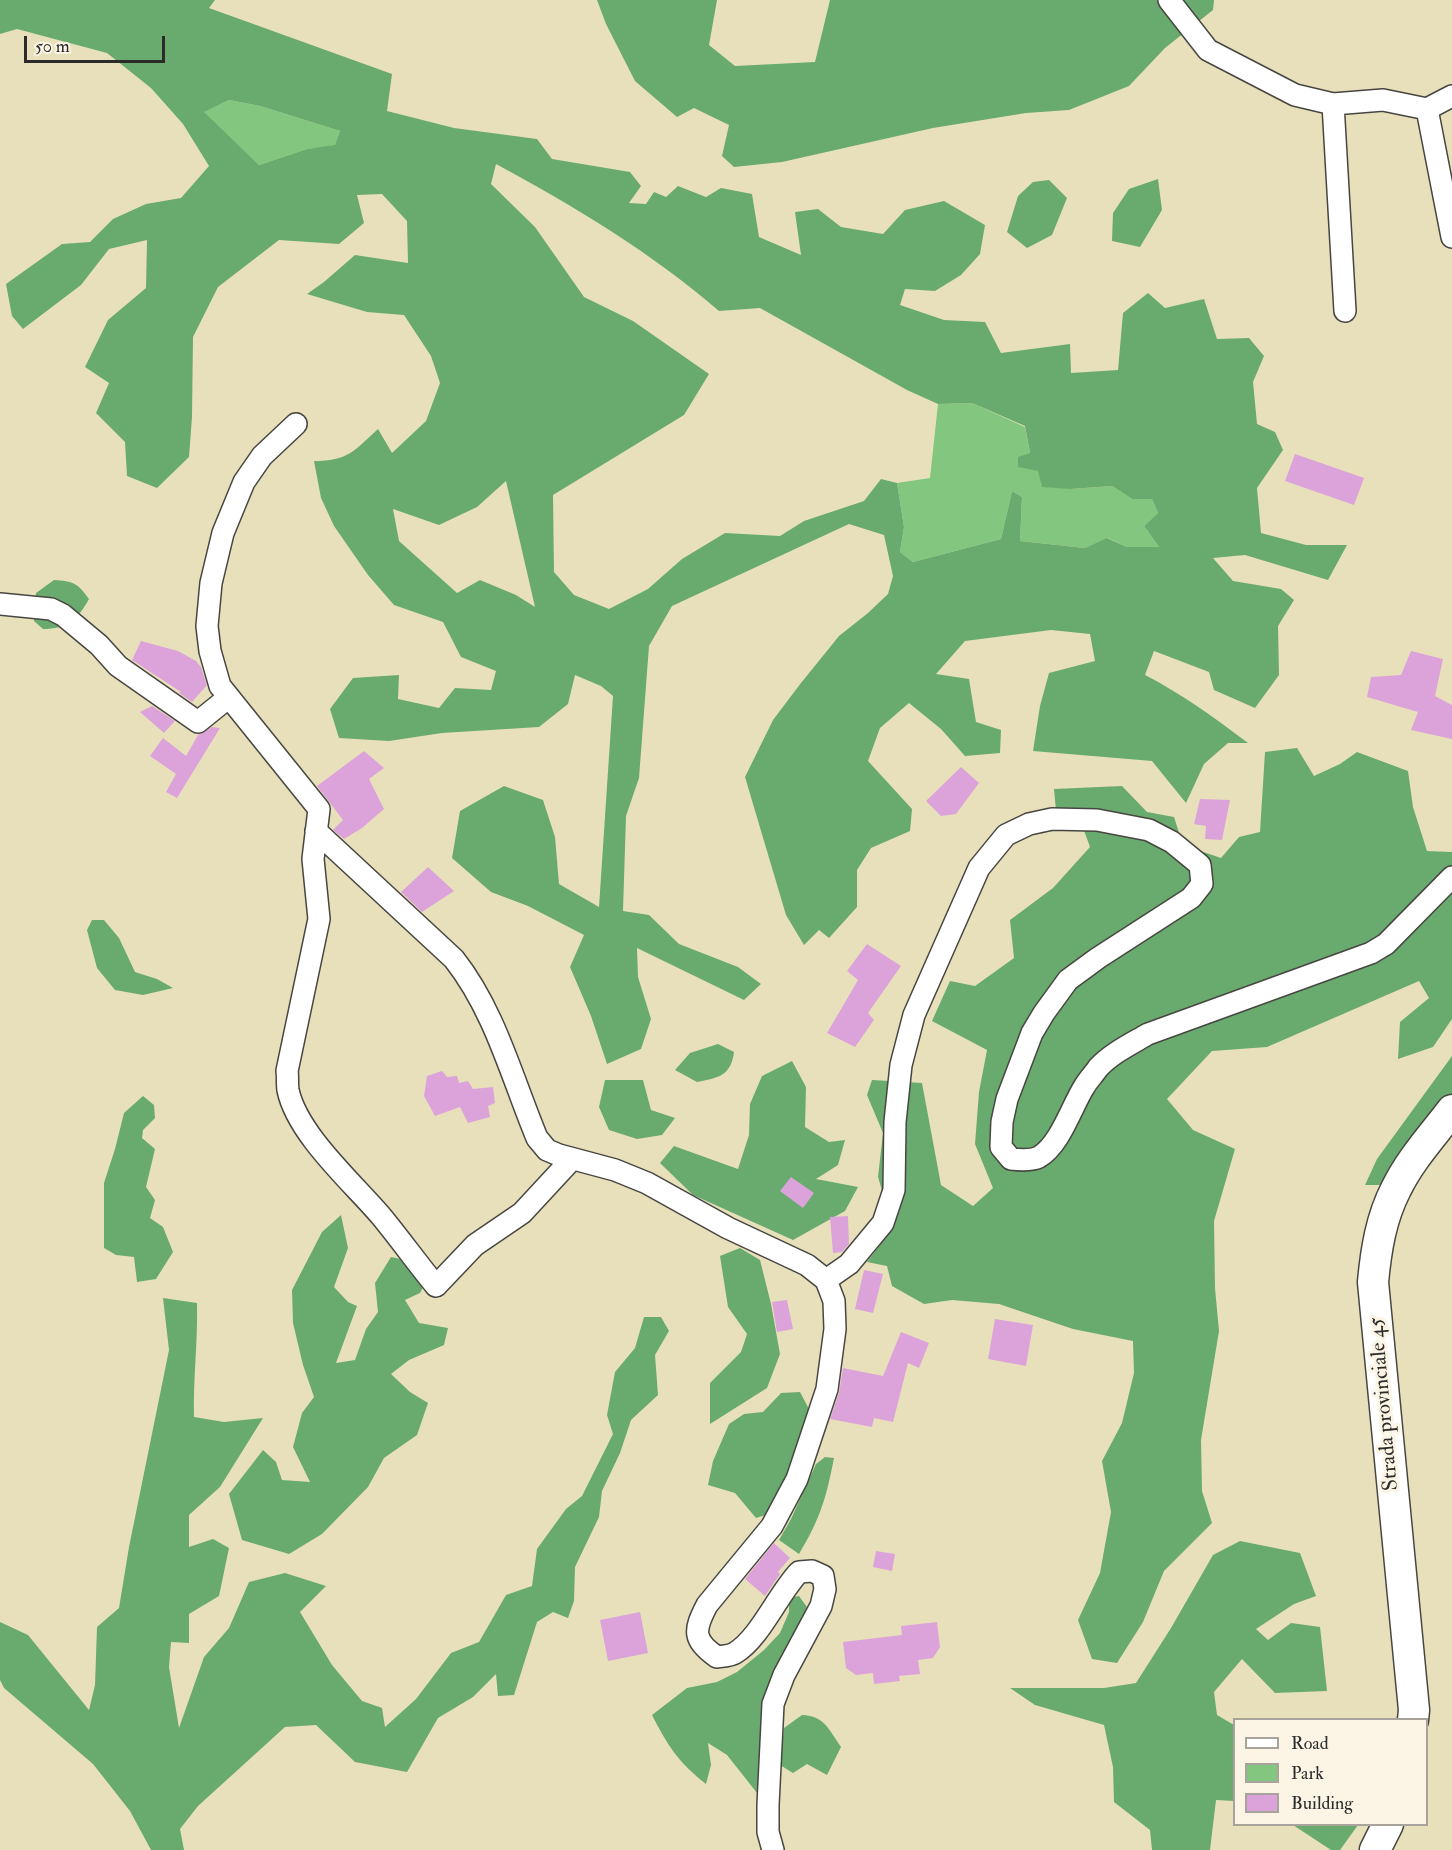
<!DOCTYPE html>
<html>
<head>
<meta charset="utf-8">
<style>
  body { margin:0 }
  #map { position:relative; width:1452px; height:1850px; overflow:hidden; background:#e8e0bb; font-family:"IM FELL Double Pica",serif }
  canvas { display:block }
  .legend { position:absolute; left:1233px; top:1718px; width:195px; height:108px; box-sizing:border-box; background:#fcf5e5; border:2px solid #a8a49b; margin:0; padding:8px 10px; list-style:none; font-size:18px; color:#2b2b2b }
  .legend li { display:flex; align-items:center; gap:12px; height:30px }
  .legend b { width:30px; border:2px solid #a8a49b }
  .scale { position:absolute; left:24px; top:36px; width:141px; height:27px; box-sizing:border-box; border:3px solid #2b2b2b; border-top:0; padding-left:8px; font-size:18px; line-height:21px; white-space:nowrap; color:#2b2b2b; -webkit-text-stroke:4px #fcf5e5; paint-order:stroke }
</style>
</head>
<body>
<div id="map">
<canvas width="1452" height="1850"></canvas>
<ul class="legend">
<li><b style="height:8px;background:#fff"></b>Road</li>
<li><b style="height:16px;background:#82c680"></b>Park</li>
<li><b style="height:16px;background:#dca3da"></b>Building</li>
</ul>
<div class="scale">50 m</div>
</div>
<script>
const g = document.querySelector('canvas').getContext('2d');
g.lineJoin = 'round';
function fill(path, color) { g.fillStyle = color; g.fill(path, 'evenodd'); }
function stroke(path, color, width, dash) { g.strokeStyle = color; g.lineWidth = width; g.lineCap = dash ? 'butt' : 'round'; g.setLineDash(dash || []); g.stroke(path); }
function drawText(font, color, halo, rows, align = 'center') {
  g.font = font + ' "IM FELL Double Pica",serif'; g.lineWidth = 6; g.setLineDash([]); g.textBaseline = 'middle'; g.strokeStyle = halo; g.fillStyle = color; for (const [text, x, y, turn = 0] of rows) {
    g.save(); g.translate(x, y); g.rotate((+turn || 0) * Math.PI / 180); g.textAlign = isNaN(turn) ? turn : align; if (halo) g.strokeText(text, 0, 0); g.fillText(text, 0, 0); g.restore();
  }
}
fill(new Path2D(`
  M 229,100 L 260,106 L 340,131 L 335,146 L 307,149 L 259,165 L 203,112 Z
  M 972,403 L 1025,427 L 1030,453 L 1038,471 L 1071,489 L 1112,486 L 1132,499 L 1152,499 L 1158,513 L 1144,526 L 1159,547 L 1127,547 L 1108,538 L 1085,548 L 1020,541 L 1022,497 L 1012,491 L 1001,539 L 913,562 L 900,552 L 904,527 L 897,483 L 930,478 L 938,404 Z`), '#82c680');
fill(new Path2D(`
  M 0,0 L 215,0 L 209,8 L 392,74 L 387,111 L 454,128 L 537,139 L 552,159 L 630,172 L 641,186 L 629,203 L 646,204 L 654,192 L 666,197 L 678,186 L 706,197 L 721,188 L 752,194 L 759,237 L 801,255 L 795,212 L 818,209 L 841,227 L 883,234 L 905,210 L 944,201 L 985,225 L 980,254 L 961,275 L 935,291 L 905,289 L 900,305 L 944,320 L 985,322 L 1001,353 L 1070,344 L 1071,373 L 1118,370 L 1123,313 L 1148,293 L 1165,308 L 1204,299 L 1217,339 L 1249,338 L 1264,356 L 1253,382 L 1257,424 L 1275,432 L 1283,450 L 1257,488 L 1261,533 L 1306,545 L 1347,545 L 1328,580 L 1245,555 L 1213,558 L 1233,581 L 1281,589 L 1294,600 L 1278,626 L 1279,675 L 1255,708 L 1214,690 L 1209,672 L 1154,651 L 1145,675 C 1182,694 1215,718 1248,743 L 1228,743 L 1204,764 L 1186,803 L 1152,761 L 1033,751 L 1040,706 L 1049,673 L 1095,661 L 1090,634 L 1051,630 L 965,641 L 936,674 L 969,679 L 976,722 L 1001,730 L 1000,753 L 965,756 L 941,729 L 909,703 L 880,728 L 868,761 L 912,809 L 910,831 L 871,848 L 857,870 L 857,907 L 829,938 L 819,930 L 804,945 L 786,915 L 745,777 L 773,720 L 801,683 L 839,636 L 868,613 L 888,594 L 893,576 L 884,535 L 849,524 L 672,606 L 649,646 L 639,778 L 626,816 L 623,911 L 649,915 L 679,944 L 738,967 L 761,984 L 744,1000 L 637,948 L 638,977 L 651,1019 L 641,1049 L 607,1064 L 591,1016 L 570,967 L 584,935 L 528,906 L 491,892 L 452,858 L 460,811 L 504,786 L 543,800 L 555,837 L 559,884 L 599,907 L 613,696 L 601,686 L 575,675 L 568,704 L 539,727 L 442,733 L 389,741 L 339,738 L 330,709 L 353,678 L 399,675 L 398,699 L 439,708 L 455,688 L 491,690 L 496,671 L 461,657 L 443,622 L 394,605 L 368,575 L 334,526 L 321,498 L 314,461 C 348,461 354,451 378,429 L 392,453 L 426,421 L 440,383 L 431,356 L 404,315 L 367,312 L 307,294 L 324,282 L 355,255 L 408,263 L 407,221 L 382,194 L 357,195 L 364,223 L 339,244 L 279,240 L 218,287 L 193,337 L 192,417 L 189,457 L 157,488 L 127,476 L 125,442 L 96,413 L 109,383 L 85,367 L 108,320 L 146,288 L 147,240 L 109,249 L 81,285 L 23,329 L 12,316 L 6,284 L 62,244 L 90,242 L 113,219 L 146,204 L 181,198 L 209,166 L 183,124 L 151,88 L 107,53 L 17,29 L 0,34 ZM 229,100 L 260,106 L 340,131 L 335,145 L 307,149 L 259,165 L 204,112 ZM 496,164 C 574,206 652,253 719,311 L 760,308 L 907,390 L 938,404 L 972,403 L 1025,426 L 1030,453 L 1018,457 L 1018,467 L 1038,471 L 1042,487 L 1071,489 L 1112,486 L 1132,499 L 1152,499 L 1158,513 L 1144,526 L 1159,547 L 1127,547 L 1107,538 L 1085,548 L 1020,541 L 1022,497 L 1012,491 L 1001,539 L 913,562 L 900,552 L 904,527 L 897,483 L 881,479 L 864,501 L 804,521 L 780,536 L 725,533 L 682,559 L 648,589 L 609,609 L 574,595 L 554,572 L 553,495 L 684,415 L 709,374 L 633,321 L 584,297 L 535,227 L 491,184 ZM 506,481 L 535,607 L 516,595 L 480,580 L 457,593 L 399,541 L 393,509 L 439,525 L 477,507 Z
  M 597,0 L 717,0 L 709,45 L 735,66 L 815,62 L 830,0 L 1214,0 L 1213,10 L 1165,48 L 1129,86 L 1069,110 L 1026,113 L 933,128 L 782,162 L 734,167 L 722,156 L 729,125 L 694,108 L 677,117 L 635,81 L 606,24 Z
  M 1158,179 L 1162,210 L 1140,247 L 1112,241 L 1113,213 L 1129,189 Z
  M 1049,180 L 1067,198 L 1052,235 L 1027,248 L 1007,232 L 1018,196 L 1033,182 Z
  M 54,580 C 73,581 78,583 89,599 C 78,619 67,629 43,629 L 34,621 L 36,593 Z
  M 1297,748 L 1314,776 L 1340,764 L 1357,752 L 1408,771 L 1413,807 L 1427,851 L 1452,852 L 1452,1019 L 1433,1047 L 1398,1059 L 1400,1022 L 1429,998 L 1419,981 L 1267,1047 L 1212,1051 L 1167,1099 L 1193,1130 L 1235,1149 L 1214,1221 L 1215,1288 L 1219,1331 L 1201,1440 L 1202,1491 L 1212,1523 L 1164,1571 L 1143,1622 L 1117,1663 L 1092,1659 L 1078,1620 L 1100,1573 L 1111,1512 L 1102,1461 L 1122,1423 L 1134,1373 L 1133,1341 L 1073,1329 L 999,1304 L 952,1300 L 924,1304 L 892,1286 L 887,1266 L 867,1262 L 893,1228 L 878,1177 L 883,1133 L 867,1095 L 872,1080 L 922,1083 L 941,1185 L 973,1206 L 993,1188 L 975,1144 L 979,1092 L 987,1050 L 932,1021 L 950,981 L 975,986 L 1014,958 L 1010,920 L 1053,888 L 1090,847 L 1077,811 L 1056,811 L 1054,789 L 1122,786 L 1147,812 L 1174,817 L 1183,845 L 1221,858 L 1239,837 L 1260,832 L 1265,752 Z
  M 92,920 L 104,920 L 119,938 L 135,972 L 157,979 L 173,988 L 143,995 L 115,990 L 97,968 L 87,930 Z
  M 718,1044 L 734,1052 C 731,1076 718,1078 697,1082 L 675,1070 L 690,1053 Z
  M 1452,1056 L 1452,1136 L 1411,1185 L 1365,1185 L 1377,1159 Z
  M 792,1061 L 806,1087 L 805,1127 L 829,1142 L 845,1140 L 838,1165 L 816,1179 L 858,1187 L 845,1211 L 793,1240 L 693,1195 L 660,1163 L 674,1146 L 738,1169 L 749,1135 L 750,1104 L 762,1076 Z
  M 605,1080 L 643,1080 L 651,1110 L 675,1118 L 662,1135 L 637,1139 L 609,1130 L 599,1107 Z
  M 143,1096 L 154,1105 L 155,1118 L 143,1130 L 142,1138 L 155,1149 L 146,1187 L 155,1200 L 150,1218 L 163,1227 L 173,1252 L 156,1279 L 137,1282 L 134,1257 L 116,1255 L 104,1248 L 104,1183 L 115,1149 L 124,1113 Z
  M 341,1215 L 348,1248 L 334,1287 L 348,1302 L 357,1306 L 336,1363 L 355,1360 L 366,1329 L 378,1312 L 375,1283 L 391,1257 L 435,1266 L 420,1293 L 405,1300 L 419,1323 L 448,1328 L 444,1345 L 409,1360 L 391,1374 L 410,1392 L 428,1403 L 417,1435 L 384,1458 L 368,1487 L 322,1534 L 289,1554 L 242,1540 L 229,1494 L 263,1450 L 276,1462 L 282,1480 L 310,1482 L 293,1447 L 302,1413 L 314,1397 L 303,1365 L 293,1323 L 292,1290 L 322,1232 Z
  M 740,1248 L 760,1260 L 771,1304 L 780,1354 L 767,1388 L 710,1424 L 710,1383 L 741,1352 L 747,1334 L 728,1307 L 720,1256 Z
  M 163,1298 L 197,1303 C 198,1341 193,1379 194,1417 L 224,1422 L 263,1418 L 220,1487 L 189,1515 L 189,1547 L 213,1539 L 229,1548 L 219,1596 L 189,1614 L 189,1643 L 171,1642 L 169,1667 L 179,1728 L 204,1657 L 229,1628 L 249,1582 L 285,1573 L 326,1586 L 300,1612 L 332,1665 L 362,1701 L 382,1708 L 385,1727 L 416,1699 L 451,1653 L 479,1642 L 506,1595 L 532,1586 L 537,1549 L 566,1509 L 582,1496 L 613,1434 L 607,1415 L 615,1372 L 635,1348 L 644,1317 L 661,1317 L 669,1331 L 655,1355 L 658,1395 L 631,1420 L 620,1453 L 602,1491 L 599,1517 L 575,1567 L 574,1601 L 568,1618 L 553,1612 L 537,1622 L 514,1695 L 498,1696 L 496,1674 L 473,1697 L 438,1718 L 407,1772 L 355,1762 L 316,1725 L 285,1727 L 198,1806 L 180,1829 L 184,1850 L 151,1850 L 130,1811 L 93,1764 L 4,1688 L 0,1680 L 0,1622 L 28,1635 L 89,1710 L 95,1685 L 97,1627 L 119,1608 L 129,1547 L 169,1350 Z
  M 800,1392 L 810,1411 L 772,1513 L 756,1518 L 735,1493 L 708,1485 L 713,1461 L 729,1424 L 744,1414 L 763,1412 L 781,1393 Z
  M 825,1457 L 834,1458 C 826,1499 820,1519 799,1554 L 779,1540 L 791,1519 L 816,1464 Z
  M 1240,1541 L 1300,1553 L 1316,1596 L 1294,1604 L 1256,1629 L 1268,1640 L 1291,1623 L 1320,1627 L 1327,1691 L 1275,1693 L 1242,1659 L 1214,1692 L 1217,1715 L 1234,1725 L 1234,1801 L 1216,1800 L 1210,1850 L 1152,1850 L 1150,1830 L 1114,1802 L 1113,1767 L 1104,1725 L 1035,1705 L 1010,1688 L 1104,1688 L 1136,1683 L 1171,1628 L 1213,1555 Z
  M 799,1596 L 807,1607 L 795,1634 L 760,1766 L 757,1793 L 727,1755 L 708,1743 L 711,1765 L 706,1784 C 678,1762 668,1746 652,1715 L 687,1688 L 717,1682 L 737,1672 L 764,1650 L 780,1633 L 789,1612 L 789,1598 Z
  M 802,1715 C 825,1716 829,1730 841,1747 L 827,1775 L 807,1764 L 793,1773 L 780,1765 L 784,1728 Z
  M 1293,1825 L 1358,1825 L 1340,1850 L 1331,1850 Z`), '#69ab6e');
fill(new Path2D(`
  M 1295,454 L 1364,478 L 1354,505 L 1285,481 Z
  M 141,641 L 178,651 L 196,661 L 201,667 L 207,685 L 192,702 L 179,693 L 181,692 L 132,660 Z
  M 1411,651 L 1443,659 L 1435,696 L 1452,705 L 1452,739 L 1411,730 L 1418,712 L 1367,697 L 1371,677 L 1401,675 Z
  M 152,706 L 175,721 L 164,733 L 140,712 Z
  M 212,727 L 220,728 L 177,798 L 166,792 L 176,774 L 150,756 L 163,738 L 186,756 L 198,735 Z
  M 364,751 L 384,768 L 369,779 L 384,809 L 362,828 L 344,839 L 333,830 L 343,820 L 317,786 Z
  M 961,767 L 979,783 L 956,814 L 941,816 L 926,801 Z
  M 1200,799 L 1230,800 L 1222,840 L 1205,839 L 1206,826 L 1194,824 Z
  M 428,867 L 454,891 L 422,912 L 401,892 Z
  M 867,944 L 901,966 L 868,1013 L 874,1020 L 855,1047 L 827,1033 L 858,980 L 847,971 Z
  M 442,1071 L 447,1077 L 457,1076 L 459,1083 L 468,1081 L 473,1089 L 493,1087 L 495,1103 L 488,1106 L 490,1117 L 468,1123 L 460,1107 L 435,1116 L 424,1096 L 427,1076 Z
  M 791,1177 L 814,1193 L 803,1208 L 780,1191 Z
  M 848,1216 L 849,1244 L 842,1252 L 833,1253 L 830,1217 Z
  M 864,1270 L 883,1274 L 873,1313 L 855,1309 Z
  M 787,1300 L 793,1329 L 777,1332 L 772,1302 Z
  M 995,1319 L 1033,1325 L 1026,1366 L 988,1359 Z
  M 901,1332 L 929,1343 L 919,1368 L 908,1363 L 893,1422 L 874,1418 L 872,1427 L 830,1419 L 839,1393 L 843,1368 L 883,1376 Z
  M 774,1543 L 790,1558 L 778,1572 L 780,1574 L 765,1596 L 745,1579 Z
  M 876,1551 L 895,1554 L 892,1571 L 873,1567 Z
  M 640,1612 L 648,1653 L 608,1661 L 600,1620 Z
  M 937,1622 L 940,1647 L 933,1658 L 918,1660 L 920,1674 L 899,1676 L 900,1681 L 874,1684 L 873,1673 L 856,1675 L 846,1668 L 843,1642 L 902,1635 L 901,1626 Z`), '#dca3da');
const street = new Path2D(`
  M 1169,0 L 1208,50 L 1295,95 L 1333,104 L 1383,100 L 1427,109 L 1452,96
  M 1333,104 L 1345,311
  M 1427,109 L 1452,237
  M 296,424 L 262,456 L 244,482 L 223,533 L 211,583 L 207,626 L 210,651 L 220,686 L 319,809 L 313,859 L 319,919 L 287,1071 C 288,1077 287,1084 288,1090 C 297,1134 353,1183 381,1216 C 400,1239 417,1263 436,1286 L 475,1245 L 522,1213 L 572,1159
  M 0,604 L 51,609 L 63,615 L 99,645 L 118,666 L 198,722 L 229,697
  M 316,831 L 454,959 C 495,1011 512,1078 537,1138 L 547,1150 L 559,1155 L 615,1170 L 647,1183 L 728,1228 L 807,1265 L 826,1280 L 834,1301 L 835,1329 L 827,1389 L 797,1479 L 772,1526 L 707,1605 C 694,1630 692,1640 717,1657 C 723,1656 730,1656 735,1653 C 760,1638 778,1594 799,1572 L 812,1571 L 823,1576 L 825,1589 L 821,1606 L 784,1675 L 773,1704 L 768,1805 L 768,1832 L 773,1850
  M 826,1280 L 849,1264 L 883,1223 L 894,1190 L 895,1122 L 901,1065 L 914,1015 L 979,868 L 1006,835 L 1029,824 L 1052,819 L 1097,820 L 1149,830 L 1172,842 L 1200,865 L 1202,884 L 1191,898 L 1098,958 L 1068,980 L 1044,1013 L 1032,1033 L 1007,1099 L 1002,1122 L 1001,1147 L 1011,1159 C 1020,1160 1031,1161 1039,1157 C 1060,1145 1072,1106 1084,1087 C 1088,1080 1094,1074 1098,1068 C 1112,1053 1131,1044 1148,1034 L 1371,953 L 1386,944 L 1452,877`);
const secondary = new Path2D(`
  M 1413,1720 L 1414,1710 L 1373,1282 C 1376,1250 1381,1218 1396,1189 C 1410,1160 1433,1135 1452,1110
  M 1375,1850 L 1388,1824`);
stroke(street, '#474641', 24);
stroke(secondary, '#474641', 33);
stroke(street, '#fff', 21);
stroke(secondary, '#fff', 30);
drawText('21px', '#2b2b2b', '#fcf5e5', [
  ["Strada provinciale 45",1385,1404,-95]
]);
</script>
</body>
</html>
